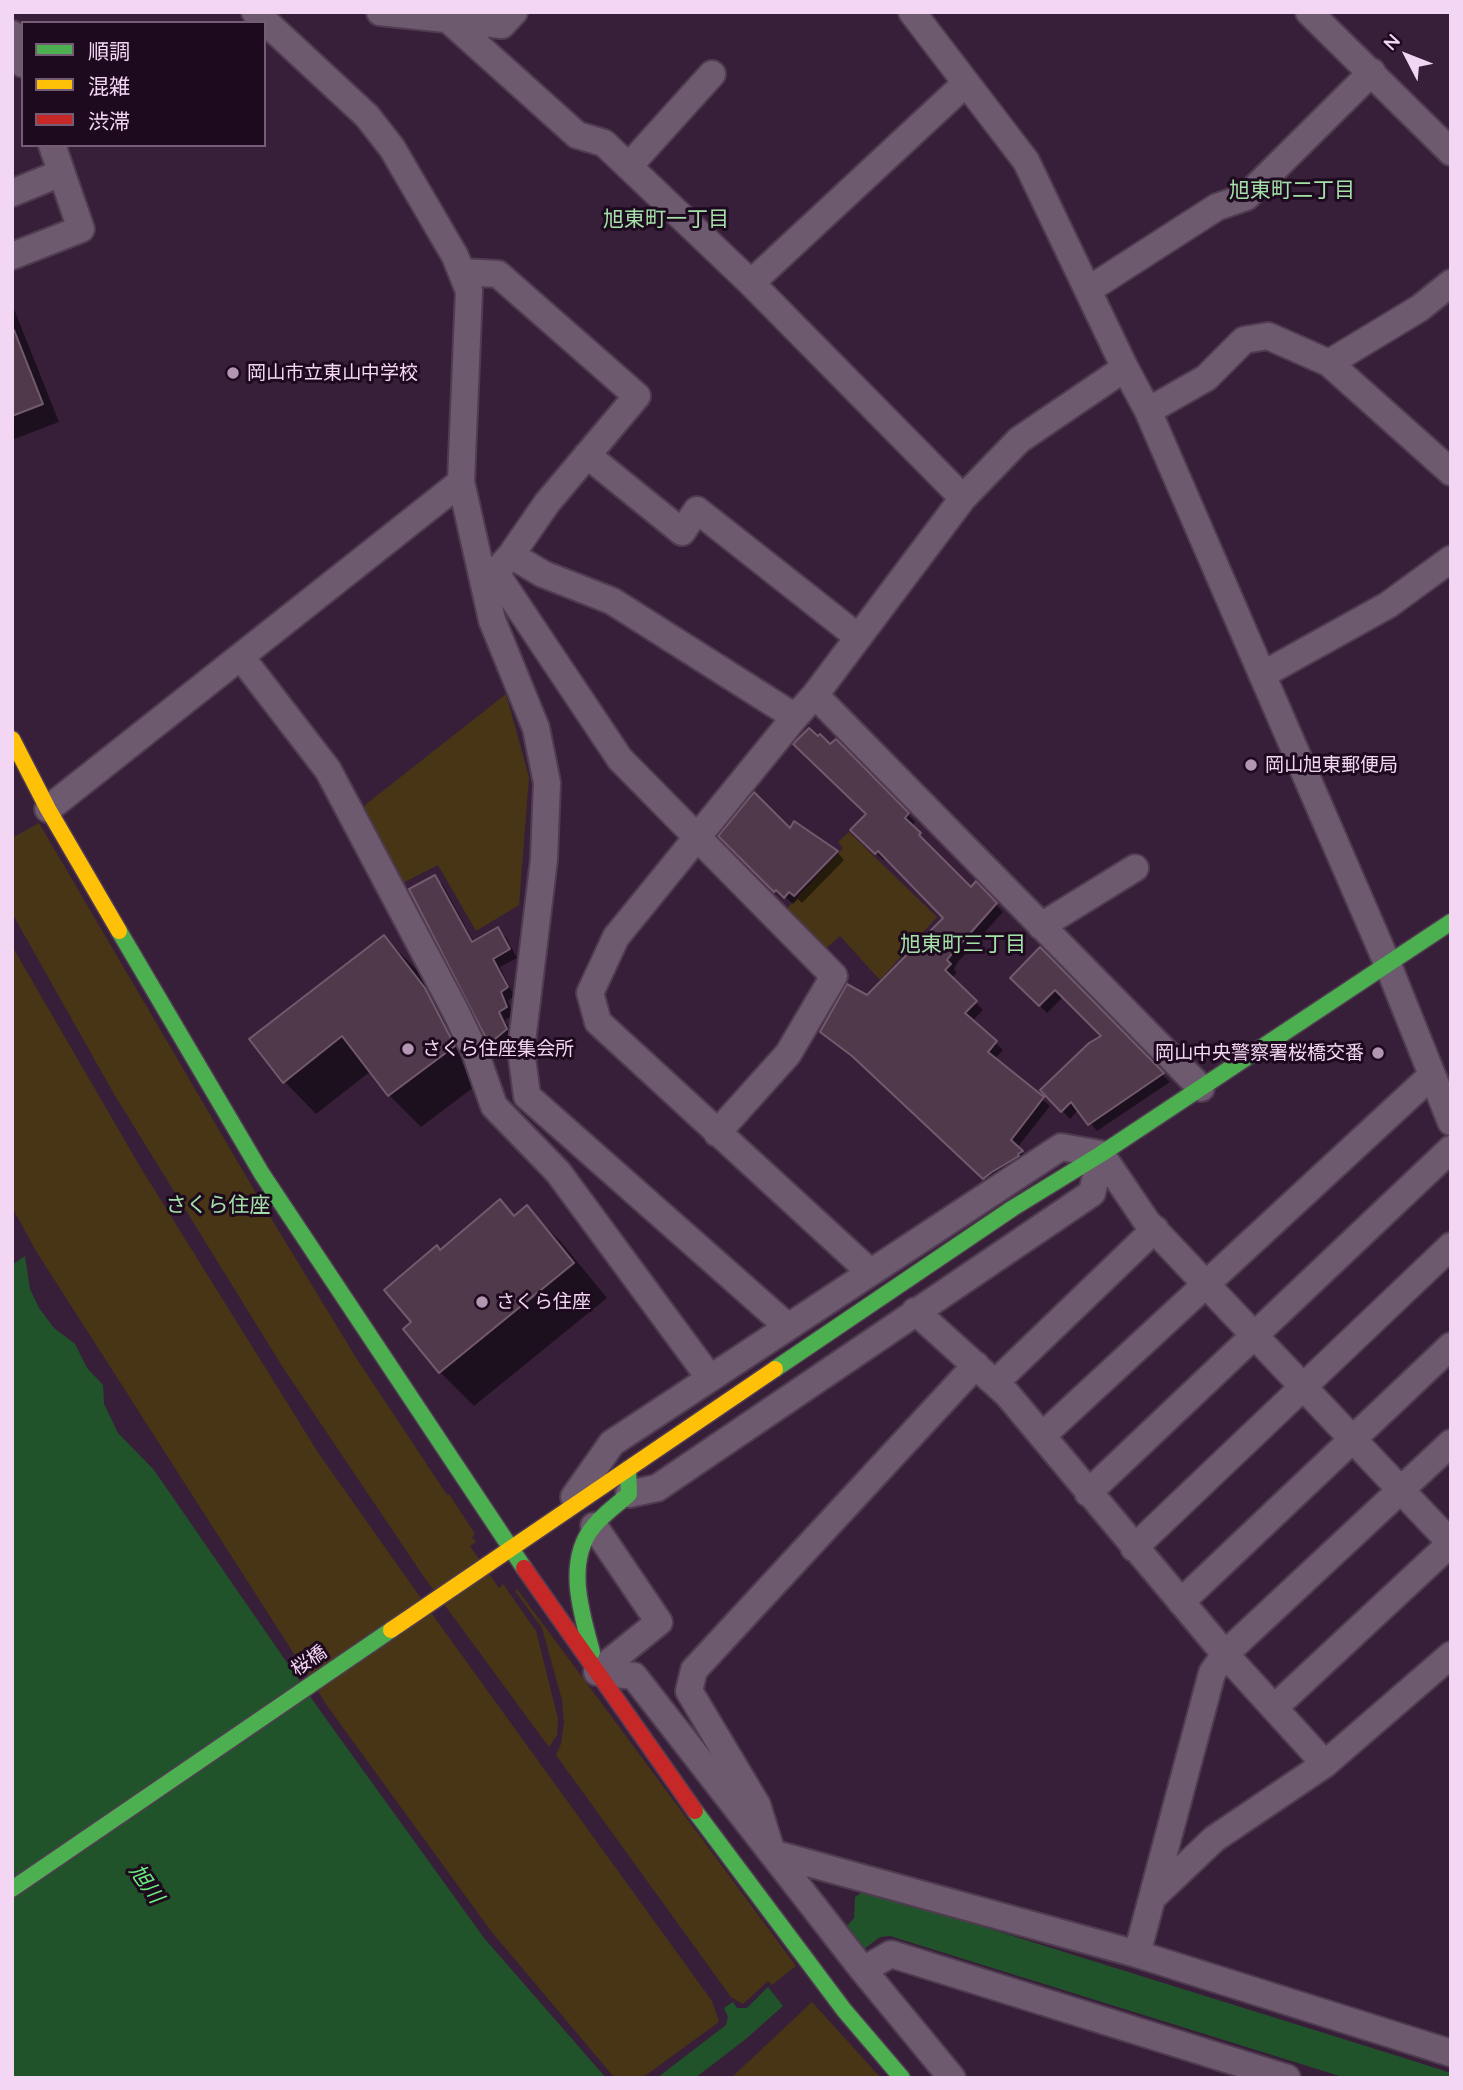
<!DOCTYPE html>
<html>
<head>
<meta charset="utf-8">
<style>
  body { margin:0 }
  #map { position:relative; width:1463px; height:2090px; overflow:hidden; background:#381f39; font-family:Quicksand,"Noto Sans JP",sans-serif }
  canvas { display:block }
  .frame { position:absolute; inset:0; border:14px solid #f3d6f3; pointer-events:none }
  .legend { position:absolute; left:21px; top:21px; width:245px; height:126px; box-sizing:border-box; background:#1e0a1f; border:2px solid #735c74; margin:0; padding:9px 12px; list-style:none; font-size:21px; color:#f3d6f3 }
  .legend li { display:flex; align-items:center; gap:14px; height:35px }
  .legend b { width:35px; border:2px solid #735c74 }
  .north { position:absolute; left:1372px; top:21px; width:70px; height:70px; -webkit-text-stroke:5px #1e0a1f; paint-order:stroke; rotate:312deg; font-size:19px; font-weight:700; line-height:28px; text-align:center; color:#f3d6f3 }
  .north::after { content:''; display:block; margin:auto; width:24px; height:32px; background:#f3d6f3; clip-path:polygon(50% 0,100% 100%,50% 72%,0 100%) }
</style>
</head>
<body>
<div id="map">
<canvas width="1463" height="2090"></canvas>
<div class="frame"></div>
<ul class="legend">
<li><b style="height:9px;background:#4caf50"></b>順調</li>
<li><b style="height:9px;background:#ffc107"></b>混雑</li>
<li><b style="height:9px;background:#c62828"></b>渋滞</li>
</ul>
<div class="north">N</div>
</div>
<script>
const g = document.querySelector('canvas').getContext('2d');
g.lineJoin = 'round';
function fill(path, color) { g.fillStyle = color; g.fill(path, 'evenodd'); }
function stroke(path, color, width, dash) { g.strokeStyle = color; g.lineWidth = width; g.lineCap = dash ? 'butt' : 'round'; g.setLineDash(dash || []); g.stroke(path); }
function drawText(font, color, halo, rows, align = 'center') {
  g.font = font + ' Quicksand,"Noto Sans JP",sans-serif'; g.lineWidth = 6; g.setLineDash([]); g.textBaseline = 'middle'; g.strokeStyle = halo; g.fillStyle = color; for (const [text, x, y, turn = 0] of rows) {
    g.save(); g.translate(x, y); g.rotate((+turn || 0) * Math.PI / 180); g.textAlign = isNaN(turn) ? turn : align; if (halo) g.strokeText(text, 0, 0); g.fillText(text, 0, 0); g.restore();
  }
}
fill(new Path2D(`
  M 506,694 L 529,777 L 519,905 L 476,931 L 438,865 L 399,885 L 364,818 L 365,805 Z
  M 39,823 L 263,1205 L 355,1356 L 447,1495 L 449,1494 L 475,1534 L 472,1537 L 476,1542 L 470,1546 L 499,1588 L 503,1584 L 536,1631 L 558,1719 L 557,1735 L 549,1747 L 424,1577 L 282,1366 L 114,1094 L 12,913 L 12,838 Z
  M 849,832 L 937,917 L 880,980 L 840,936 L 821,953 L 781,915 L 843,848 L 838,842 Z
  M 12,946 L 139,1165 L 319,1454 L 442,1628 L 712,2001 L 719,2022 L 642,2078 L 618,2078 L 613,2076 L 491,1931 L 328,1707 L 36,1251 L 12,1207 Z
  M 517,1589 L 796,1966 L 772,1985 L 768,1981 L 743,2004 L 731,1997 L 556,1755 L 561,1744 L 564,1722 L 562,1700 L 542,1628 L 515,1591 Z
  M 812,2002 L 881,2078 L 731,2078 Z`), '#473516');
fill(new Path2D(`
  M 25,1256 L 30,1289 L 39,1308 L 54,1328 L 75,1344 L 87,1368 L 103,1385 L 104,1404 L 118,1433 L 154,1470 L 321,1712 L 484,1938 L 606,2078 L 12,2078 L 12,1265 Z
  M 872,1886 L 875,1893 L 1404,2058 L 1451,2073 L 1451,2078 L 1346,2078 L 890,1936 L 880,1937 L 860,1952 L 843,1930 L 854,1918 L 855,1897 Z
  M 768,1987 L 783,2006 L 747,2038 L 695,2078 L 657,2078 L 726,2025 L 728,2017 L 724,2008 L 733,2002 L 737,2008 L 747,2008 Z`), '#21532a');
fill(new Path2D(`
  M 12,304 L 59,422 L 12,440 Z
  M 836,741 L 915,822 L 911,826 L 927,842 L 925,844 L 971,890 L 976,884 L 1003,912 L 958,962 L 954,969 L 957,973 L 951,978 L 983,1010 L 972,1021 L 1003,1050 L 995,1059 L 1050,1106 L 1017,1148 L 1028,1159 L 992,1185 L 861,1063 L 829,1039 L 946,918 L 886,857 L 883,860 L 853,830 L 868,814 L 830,746 Z
  M 790,830 L 837,852 L 844,860 L 802,903 L 798,899 L 793,904 L 785,897 L 783,899 L 721,836 Z
  M 435,877 L 443,885 L 474,942 L 498,929 L 506,937 L 517,958 L 500,967 L 514,996 L 508,1001 L 514,1015 L 505,1020 L 514,1038 L 498,1051 L 490,1043 Z
  M 384,937 L 416,969 L 457,1022 L 486,1078 L 421,1127 L 389,1095 L 371,1071 L 316,1114 L 284,1081 Z
  M 1040,950 L 1170,1082 L 1097,1131 L 1079,1109 L 1070,1119 L 1043,1090 L 1103,1036 L 1064,996 L 1047,1013 L 1013,978 Z
  M 500,1202 L 515,1217 L 527,1208 L 561,1242 L 607,1298 L 474,1406 L 440,1372 L 414,1322 L 441,1252 Z`), '#0007');
const building = new Path2D(`
  M 14,330 L 43,404 L 12,416 L 12,331 Z
  M 809,728 L 818,736 L 820,734 L 830,744 L 836,739 L 909,813 L 905,818 L 921,833 L 919,835 L 971,887 L 976,881 L 997,903 L 951,955 L 947,960 L 951,964 L 945,970 L 977,1001 L 965,1013 L 997,1041 L 988,1052 L 1044,1097 L 1011,1140 L 1023,1151 L 1018,1154 L 1019,1156 L 992,1172 L 983,1179 L 852,1056 L 820,1032 L 847,984 L 867,995 L 943,918 L 878,851 L 875,854 L 850,830 L 866,814 L 793,744 Z
  M 754,792 L 790,828 L 794,821 L 838,851 L 794,896 L 789,892 L 784,898 L 776,890 L 774,892 L 718,836 Z
  M 435,875 L 472,942 L 498,927 L 510,949 L 493,959 L 508,987 L 501,992 L 507,1007 L 499,1012 L 507,1029 L 489,1044 L 409,889 Z
  M 384,935 L 425,988 L 455,1046 L 388,1096 L 342,1036 L 283,1083 L 249,1039 Z
  M 1040,947 L 1164,1073 L 1088,1125 L 1071,1102 L 1061,1112 L 1040,1090 L 1089,1043 L 1101,1036 L 1055,990 L 1039,1006 L 1010,978 Z
  M 500,1199 L 514,1216 L 527,1205 L 574,1263 L 439,1373 L 403,1329 L 411,1322 L 384,1290 L 437,1245 L 440,1250 Z`);
fill(building, '#51394c');
stroke(building, '#72596c', 2);
const street = new Path2D(`
  M 255,12 L 367,116 L 392,148 L 455,256 L 469,291 L 461,482 L 492,620 L 536,728 L 547,783 L 544,859 L 521,1050 L 527,1096 L 787,1326
  M 380,12 L 502,25 L 514,12
  M 440,12 L 577,135 L 604,143 L 751,283 L 963,498
  M 912,12 L 1026,161 L 1125,368 L 1148,411 L 1388,965 L 1451,1122
  M 1309,12 L 1451,152
  M 12,34 L 23,64
  M 629,166 L 712,74
  M 12,193 L 61,173
  M 12,256 L 81,229 L 52,145
  M 462,272 L 498,274 L 637,396 L 547,503 L 511,555 L 485,584
  M 751,283 L 966,83
  M 1088,290 L 1217,207 L 1246,197 L 1372,72
  M 1329,363 L 1420,308 L 1451,283
  M 1148,411 L 1206,378 L 1244,340 L 1268,336 L 1329,363 L 1451,472
  M 587,455 L 682,532 L 697,510 L 858,637
  M 511,555 L 543,574 L 612,601 L 795,717
  M 495,572 L 620,759 L 834,976 L 788,1054 L 717,1133
  M 241,657 L 328,770 L 457,1014 L 475,1052 L 494,1106 L 558,1172 L 709,1377
  M 1262,675 L 1388,605 L 1451,559
  M 815,695 L 1201,1088
  M 48,809 L 461,482
  M 1041,926 L 1135,868
  M 870,1272 L 598,1022 L 590,993 L 616,937 L 795,717 L 815,695 L 963,498 L 1019,440 L 1125,368
  M 915,1311 L 1007,1394 L 1225,1654 L 1325,1764
  M 976,1365 L 694,1670 L 689,1691 L 757,1805 L 772,1853 L 1137,1954 L 1451,2053
  M 995,1383 L 1155,1229
  M 1042,1436 L 1431,1076
  M 1088,1493 L 1451,1149
  M 629,1494 L 657,1488 L 1092,1193 L 1101,1154
  M 574,1497 L 612,1443 L 1061,1147 L 1101,1154 L 1147,1222 L 1451,1543
  M 594,1526 L 659,1622 L 597,1672
  M 1134,1548 L 1451,1246
  M 1181,1602 L 1451,1346
  M 597,1672 L 634,1676 L 863,1970 L 952,2078
  M 1274,1708 L 1451,1543
  M 1154,1896 L 1214,1839 L 1325,1764 L 1451,1655
  M 1137,1954 L 1212,1673 L 1225,1654 L 1451,1443
  M 863,1970 L 891,1954 L 1287,2078`);
const fast = new Path2D(`
  M 119,931 L 262,1174 L 524,1568
  M 775,1369 L 1013,1208 L 1101,1154 L 1451,922
  M 592,1652 C 582,1615 566,1566 590,1531 C 600,1516 616,1506 629,1494 L 628,1469
  M 695,1811 L 844,2010 L 902,2078
  M 12,1889 L 391,1630`);
const slow = new Path2D(`
  M 12,739 L 48,809 L 119,931
  M 391,1630 L 775,1369`);
const jam = new Path2D(`
  M 524,1568 L 695,1811`);
stroke(street, '#503c51', 30);
stroke(fast, '#503c51', 19);
stroke(slow, '#503c51', 19);
stroke(jam, '#503c51', 19);
stroke(street, '#6e5a6e', 26);
stroke(fast, '#4caf50', 16);
stroke(slow, '#ffc107', 16);
stroke(jam, '#c62828', 16);
for (const [x, y, r, color] of [
  [233,373,7,"#b296b2"],
  [1251,765,7,"#b296b2"],
  [408,1049,7,"#b296b2"],
  [1378,1053,7,"#b296b2"],
  [482,1302,7,"#b296b2"]
]) { const dot = new Path2D(); dot.arc(x, y, r, 0, 2 * Math.PI); g.fillStyle = color; g.fill(dot); stroke(dot, '#1e0a1f', 2.5); }
drawText('19px', '#f3d6f3', '#1e0a1f', [
  ["岡山市立東山中学校",247,373],
  ["岡山旭東郵便局",1265,765],
  ["さくら住座集会所",422,1049],
  ["岡山中央警察署桜橋交番",1364,1053,"right"],
  ["さくら住座",496,1302]
], 'left');
drawText('19px', '#f3d6f3', '#1e0a1f', [
  ["桜橋",309,1661,-34]
]);
drawText('21px', '#a4e1a8', '#1e0a1f', [
  ["旭東町二丁目",1292,191],
  ["旭東町一丁目",666,220],
  ["旭東町三丁目",963,945],
  ["さくら住座",218,1206]
]);
drawText('italic 21px', '#6aef7d', '#1e0a1f', [
  ["旭川",146,1884,55]
]);
</script>
</body>
</html>
